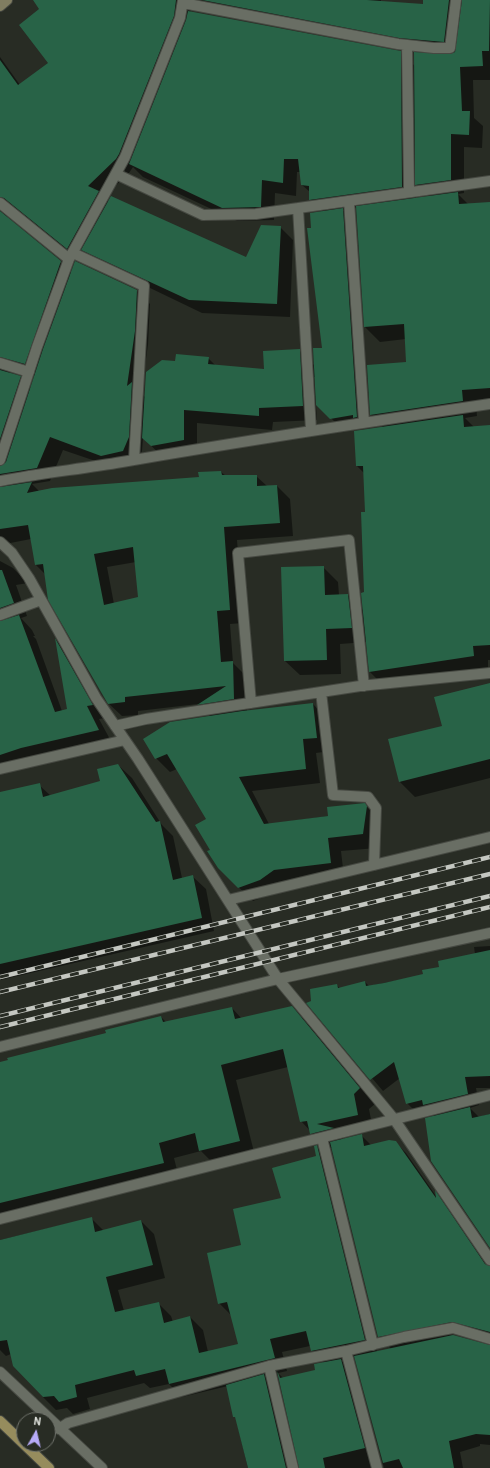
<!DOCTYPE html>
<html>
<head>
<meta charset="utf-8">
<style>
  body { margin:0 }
  #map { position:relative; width:490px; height:1468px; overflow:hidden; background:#282c24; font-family:Barlow,sans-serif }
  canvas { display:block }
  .north { position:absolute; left:16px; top:1412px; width:40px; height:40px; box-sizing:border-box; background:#282c24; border:1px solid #70736c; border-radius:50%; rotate:8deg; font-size:11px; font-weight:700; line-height:16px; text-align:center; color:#dbded8 }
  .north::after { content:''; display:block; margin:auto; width:14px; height:18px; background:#b7abf8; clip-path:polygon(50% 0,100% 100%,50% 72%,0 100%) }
</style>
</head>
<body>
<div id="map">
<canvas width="490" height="1468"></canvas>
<div class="north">N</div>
</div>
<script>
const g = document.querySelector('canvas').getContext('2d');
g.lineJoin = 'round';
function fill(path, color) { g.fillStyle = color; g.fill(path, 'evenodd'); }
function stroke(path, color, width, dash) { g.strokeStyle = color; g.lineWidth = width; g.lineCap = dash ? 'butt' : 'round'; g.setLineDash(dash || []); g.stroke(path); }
fill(new Path2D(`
  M 34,0 L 381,0 L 381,2 L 423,5 L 424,0 L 490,0 L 490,80 L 473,80 L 474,118 L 483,126 L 482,148 L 464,147 L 464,193 L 458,194 L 469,205 L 490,203 L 490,404 L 476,405 L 477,416 L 465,418 L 474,427 L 490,426 L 490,660 L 488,660 L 488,670 L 385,687 L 370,672 L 367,642 L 340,644 L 341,674 L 300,675 L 285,661 L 323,567 L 338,582 L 339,595 L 348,595 L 364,611 L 366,513 L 364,473 L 357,466 L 384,428 L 371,415 L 368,366 L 407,363 L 406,339 L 380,342 L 365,327 L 357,208 L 343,210 L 352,219 L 367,427 L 341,428 L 331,418 L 316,377 L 314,377 L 317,420 L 273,422 L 272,430 L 197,423 L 197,454 L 166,460 L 143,438 L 142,451 L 137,465 L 116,468 L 63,450 L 50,481 L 32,484 L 39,491 L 200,478 L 221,472 L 226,476 L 256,476 L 267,486 L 277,486 L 290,499 L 293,536 L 237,540 L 243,623 L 230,624 L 233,663 L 246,676 L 247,711 L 313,704 L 326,718 L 330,751 L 316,753 L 320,783 L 252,791 L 269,824 L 329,816 L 364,804 L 378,818 L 377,848 L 341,851 L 344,877 L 274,893 L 253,901 L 233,882 L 212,851 L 208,819 L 177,769 L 170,772 L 156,758 L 211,717 L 198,704 L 138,711 L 138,715 L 122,716 L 108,703 L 45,574 L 36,565 L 31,539 L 0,545 L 0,57 L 20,85 L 50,63 L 41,9 ZM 194,7 L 431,53 L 431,54 L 415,66 L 400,52 L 190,12 ZM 133,167 L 143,177 L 237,221 L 274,220 L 275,193 L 296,196 L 297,172 L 301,172 L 302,185 L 310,192 L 310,199 L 323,212 L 312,229 L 323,349 L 315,366 L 299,350 L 265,370 L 216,366 L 208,358 L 176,363 L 145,397 L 141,393 L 148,345 L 150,304 L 137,291 L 72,273 L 8,219 L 7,215 L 12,210 L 19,211 L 81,262 L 86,253 L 96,262 L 202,313 L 290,317 L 293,240 L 280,227 L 247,258 L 109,202 L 104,197 L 129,173 ZM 415,183 L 429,197 L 416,199 ZM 16,370 L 35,376 L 31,388 L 20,377 L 8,373 ZM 136,562 L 140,598 L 114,604 L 107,567 Z
  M 0,561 L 13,568 L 28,583 L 16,585 L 27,616 L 21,618 L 32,630 L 35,636 L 33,636 L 36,639 L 62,711 L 68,710 L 56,640 L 68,652 L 105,718 L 99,719 L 112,743 L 0,771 Z
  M 490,685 L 490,778 L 415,797 L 400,782 L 443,726 Z
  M 118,765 L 132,778 L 162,825 L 173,836 L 182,878 L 192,876 L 206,889 L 214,931 L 0,980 L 0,793 L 39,785 L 51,796 L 101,782 Z
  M 490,946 L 490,1088 L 476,1088 L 479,1105 L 470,1108 L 479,1117 L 490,1114 L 490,1247 L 435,1117 L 431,1112 L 419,1115 L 407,1103 L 400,1078 L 383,1091 L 308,1003 L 336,985 L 340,988 L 365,982 L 369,986 L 424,975 L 475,954 L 474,947 Z
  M 292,1007 L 307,1023 L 375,1104 L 369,1109 L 373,1130 L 342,1137 L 344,1140 L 361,1135 L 371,1145 L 395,1142 L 406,1153 L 436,1196 L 436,1193 L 446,1203 L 490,1267 L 490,1340 L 464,1332 L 450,1335 L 490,1346 L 490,1445 L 480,1444 L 480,1446 L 460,1452 L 463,1468 L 384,1468 L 355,1357 L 341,1360 L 352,1371 L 378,1468 L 300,1468 L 279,1374 L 283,1378 L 316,1371 L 324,1363 L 312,1351 L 310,1346 L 282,1352 L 287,1371 L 265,1376 L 275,1386 L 294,1468 L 248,1468 L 228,1386 L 182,1397 L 169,1384 L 150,1388 L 144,1383 L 87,1398 L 90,1409 L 73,1414 L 67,1408 L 56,1410 L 43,1397 L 11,1354 L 6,1356 L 0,1350 L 0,1240 L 91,1218 L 104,1231 L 141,1221 L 154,1234 L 165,1278 L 118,1290 L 124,1311 L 158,1303 L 171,1316 L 173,1322 L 190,1317 L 203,1330 L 208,1352 L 239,1345 L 232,1316 L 219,1303 L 242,1245 L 317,1156 L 317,1147 L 330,1159 L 377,1352 L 391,1349 L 379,1336 L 332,1148 L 327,1149 L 301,1121 L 288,1067 L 236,1080 L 255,1156 L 216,1166 L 201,1151 L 174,1158 L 179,1178 L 0,1214 L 0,1063 L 107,1034 L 161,1017 L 166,1022 L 232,1008 L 242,1019 Z`), '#0007');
fill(new Path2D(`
  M 33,0 L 176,0 L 174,16 L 119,154 L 116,159 L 88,186 L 99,191 L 67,249 L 4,198 L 0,197 L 0,60 L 18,85 L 48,63 L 19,25 L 39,9 Z
  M 202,0 L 367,0 L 423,4 L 423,0 L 449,0 L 444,42 L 399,38 Z
  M 462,0 L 490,0 L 489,51 L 482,51 L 483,66 L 460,67 L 462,111 L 470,111 L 469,135 L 451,134 L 451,180 L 415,185 L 414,52 L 450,54 L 455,52 Z
  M 188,11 L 401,51 L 402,187 L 309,200 L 309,186 L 301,185 L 298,159 L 284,159 L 283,183 L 262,180 L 261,207 L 222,208 L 129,164 L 186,20 Z
  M 458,192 L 459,204 L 490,202 L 490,388 L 462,390 L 463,401 L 370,415 L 367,365 L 406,362 L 404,324 L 364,327 L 356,206 Z
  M 111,196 L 246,257 L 261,225 L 281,226 L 277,304 L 189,300 L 81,250 Z
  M 343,208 L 357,417 L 353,418 L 353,415 L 330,419 L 316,405 L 313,348 L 322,348 L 307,228 L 311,228 L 310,213 Z
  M 0,211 L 61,261 L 25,364 L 0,357 Z
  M 75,261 L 137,290 L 135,331 L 127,386 L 132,382 L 129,437 L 123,451 L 101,456 L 50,437 L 37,468 L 0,474 L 0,466 L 6,462 L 43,349 Z
  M 300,349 L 303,406 L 259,408 L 259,416 L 184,410 L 184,440 L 151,446 L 142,438 L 146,372 L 162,360 L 175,361 L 176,354 L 209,357 L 208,364 L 264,369 L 263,351 Z
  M 0,370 L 21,376 L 0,439 Z
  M 463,415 L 464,427 L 490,425 L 490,645 L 473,646 L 474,656 L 369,672 L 361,593 L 364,592 L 361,512 L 365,512 L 363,466 L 356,466 L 354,431 Z
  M 221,471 L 222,475 L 257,475 L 257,486 L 277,485 L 280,523 L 224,527 L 230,610 L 217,611 L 221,662 L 233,661 L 234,699 L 197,705 L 226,686 L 125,697 L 125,702 L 108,704 L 48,600 L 43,564 L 35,565 L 28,525 L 0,529 L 0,487 L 32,482 L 27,493 L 52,488 L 199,477 L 198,472 ZM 133,547 L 138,597 L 104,605 L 94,554 Z
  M 324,566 L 325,595 L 348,594 L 352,628 L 326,629 L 327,660 L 284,661 L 281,567 Z
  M 0,570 L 2,570 L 14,603 L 0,608 Z
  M 19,615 L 55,712 L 67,709 L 55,638 L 93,705 L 87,706 L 99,730 L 21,748 L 0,755 L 0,621 Z
  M 490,683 L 490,759 L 399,782 L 388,739 L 442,726 L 434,697 Z
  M 313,703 L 317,738 L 303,739 L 306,769 L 239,777 L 264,824 L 328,816 L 327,807 L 365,803 L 367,806 L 363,834 L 328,838 L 331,863 L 274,870 L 260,880 L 238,888 L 218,868 L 207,851 L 210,850 L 195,825 L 206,819 L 167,754 L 155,759 L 143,739 L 170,722 L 242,711 Z
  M 118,764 L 156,822 L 160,821 L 173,880 L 193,875 L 202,918 L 0,964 L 0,792 L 40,783 L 43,797 L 100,781 L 97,769 Z
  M 490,950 L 490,1076 L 465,1077 L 468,1094 L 423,1105 L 422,1100 L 406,1104 L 394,1062 L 370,1080 L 306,1003 L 311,1001 L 310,989 L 337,984 L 338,988 L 365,981 L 366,986 L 384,983 L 423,974 L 422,970 L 439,967 L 438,961 Z
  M 292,1006 L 360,1088 L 354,1094 L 358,1115 L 317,1124 L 334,1128 L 310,1134 L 307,1121 L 300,1122 L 283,1049 L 221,1065 L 240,1141 L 199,1151 L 195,1133 L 159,1143 L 164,1163 L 0,1203 L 0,1062 L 8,1060 L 7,1058 L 106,1033 L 105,1030 L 161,1016 L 163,1022 L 232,1007 L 235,1019 Z
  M 470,1107 L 472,1118 L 490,1114 L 490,1248 L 431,1161 L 425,1118 Z
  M 362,1134 L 364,1146 L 389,1140 L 396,1141 L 436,1198 L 435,1190 L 485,1264 L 490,1266 L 490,1332 L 452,1322 L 378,1337 L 330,1142 Z
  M 317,1145 L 365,1340 L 311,1351 L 306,1331 L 270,1339 L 275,1358 L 169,1384 L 165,1369 L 136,1376 L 134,1370 L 75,1385 L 77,1397 L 59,1402 L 54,1396 L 43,1397 L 13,1366 L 7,1340 L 0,1341 L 0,1240 L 92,1217 L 95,1232 L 141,1220 L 153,1265 L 106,1277 L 115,1312 L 159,1302 L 164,1323 L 190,1316 L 199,1353 L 238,1344 L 227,1302 L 218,1304 L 207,1253 L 241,1245 L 233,1209 L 281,1198 L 272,1168 L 316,1156 L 314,1146 Z
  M 453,1335 L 490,1345 L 490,1435 L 476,1434 L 449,1441 L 454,1468 L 403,1468 L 399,1459 L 383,1463 L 354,1356 Z
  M 341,1359 L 365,1448 L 323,1458 L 325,1468 L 299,1468 L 277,1371 L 280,1378 L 315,1370 L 314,1364 Z
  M 264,1374 L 286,1468 L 248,1468 L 235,1417 L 233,1417 L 226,1385 Z`), '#286347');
const street = new Path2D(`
  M 183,3 L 398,44 L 434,48 L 450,48 L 456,0
  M 407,45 L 409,192
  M 116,174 L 203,215 L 256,214 L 490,181
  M 349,201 L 364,422
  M 0,203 L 69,259
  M 298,208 L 311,430
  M 73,253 L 144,286 L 134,460
  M 0,363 L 29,372
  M 0,460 L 37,347 L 69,259 L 125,157 L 180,18 L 183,0
  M 0,481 C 41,473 82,469 122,462 C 245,441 367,422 490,404
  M 0,542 L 12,553 L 29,578 L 96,698 L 138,759 L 278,979 L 394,1119 L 490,1260
  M 0,615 L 41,600
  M 321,692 L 333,795 L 368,797 L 376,808 L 374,865
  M 251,703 L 238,553 L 349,540 L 364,686
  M 115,726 L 146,719 L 360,686 L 490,673
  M 0,769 L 125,740
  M 228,900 L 490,837
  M 0,1047 L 278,979 L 490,933
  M 322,1138 L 373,1345
  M 0,1219 L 490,1095
  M 346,1351 L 377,1468
  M 269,1366 L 293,1468
  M 0,1372 L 102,1468
  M 59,1429 L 68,1423 L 269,1366 L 346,1351 L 404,1337 L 453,1328 L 490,1339`);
const secondary = new Path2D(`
  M 0,6 L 7,0`);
const primary = new Path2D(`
  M 0,1421 L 49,1468`);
stroke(street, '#464942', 12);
stroke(secondary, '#464942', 12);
stroke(primary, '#464942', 12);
stroke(street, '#696e64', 10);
stroke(secondary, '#807d61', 10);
stroke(primary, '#968c5d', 10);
const rail = new Path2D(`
  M 0,977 L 490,857
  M 0,992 L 490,874
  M 0,1016 L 490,896
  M 0,1027 L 490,907`);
stroke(rail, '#c4c7c1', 4.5);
stroke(rail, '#282c24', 3, [9]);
</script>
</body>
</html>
